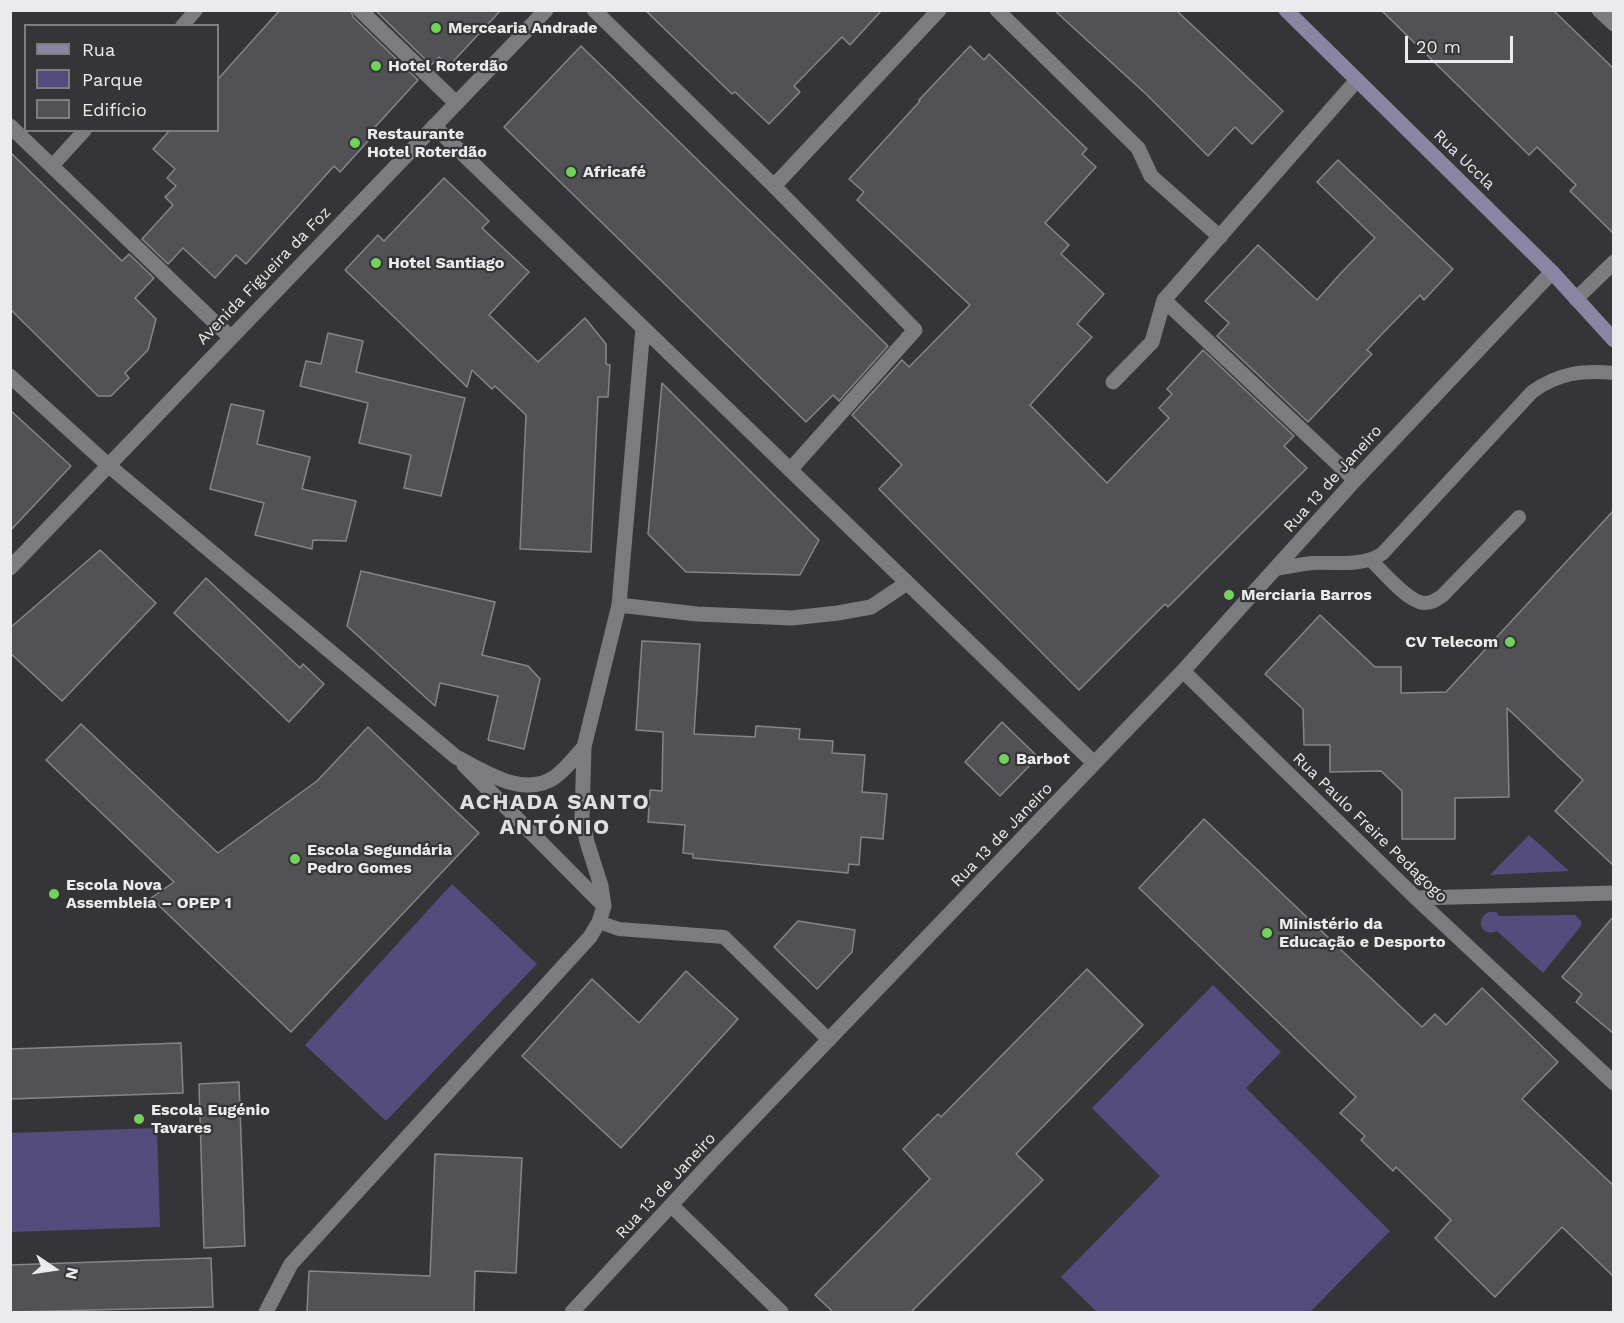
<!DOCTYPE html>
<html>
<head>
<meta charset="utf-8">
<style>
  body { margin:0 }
  #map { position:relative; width:1624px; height:1323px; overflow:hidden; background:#353537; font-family:"Work Sans",sans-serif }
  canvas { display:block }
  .frame { position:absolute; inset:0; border:12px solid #ebebed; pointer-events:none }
  .legend { position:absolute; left:24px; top:24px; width:195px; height:108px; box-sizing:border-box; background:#353537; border:2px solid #7e7e80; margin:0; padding:8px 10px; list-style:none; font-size:18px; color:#ebebed }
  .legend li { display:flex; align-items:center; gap:12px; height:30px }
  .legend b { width:30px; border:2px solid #7e7e80 }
  .north { position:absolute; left:24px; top:1239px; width:60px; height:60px; -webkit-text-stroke:4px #353537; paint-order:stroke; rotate:103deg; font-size:16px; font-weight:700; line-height:24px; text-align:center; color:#ebebed }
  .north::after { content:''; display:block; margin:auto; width:21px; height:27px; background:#ebebed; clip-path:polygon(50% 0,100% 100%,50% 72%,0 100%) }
  .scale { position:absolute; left:1405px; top:36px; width:108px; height:27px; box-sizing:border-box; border:3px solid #ebebed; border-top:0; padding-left:8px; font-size:18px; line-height:21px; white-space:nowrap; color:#ebebed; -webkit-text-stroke:4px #353537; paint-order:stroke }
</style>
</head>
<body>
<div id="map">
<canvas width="1624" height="1323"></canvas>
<div class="frame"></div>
<ul class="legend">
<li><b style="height:8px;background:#8a85a3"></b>Rua</li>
<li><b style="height:16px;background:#544c7d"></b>Parque</li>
<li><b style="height:16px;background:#525154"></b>Edifício</li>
</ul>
<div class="north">N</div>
<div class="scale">20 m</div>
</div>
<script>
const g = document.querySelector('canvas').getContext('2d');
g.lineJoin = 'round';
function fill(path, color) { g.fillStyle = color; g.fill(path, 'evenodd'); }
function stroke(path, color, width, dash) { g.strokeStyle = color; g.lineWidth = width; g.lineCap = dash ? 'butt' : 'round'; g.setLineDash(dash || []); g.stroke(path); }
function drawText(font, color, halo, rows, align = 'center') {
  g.font = font + ' "Work Sans",sans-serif'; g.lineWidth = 4.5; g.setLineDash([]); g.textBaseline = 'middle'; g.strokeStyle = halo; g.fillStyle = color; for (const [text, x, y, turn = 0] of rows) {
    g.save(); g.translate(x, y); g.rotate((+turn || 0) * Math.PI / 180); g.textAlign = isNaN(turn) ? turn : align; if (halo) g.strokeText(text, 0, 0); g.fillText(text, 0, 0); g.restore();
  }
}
fill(new Path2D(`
  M 1529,835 L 1569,871 L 1490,875 Z
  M 452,884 L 537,964 L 386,1121 L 305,1045 Z
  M 1489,912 L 1496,912 L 1499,916 L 1575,915 L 1581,921 L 1581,926 L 1543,973 L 1497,931 C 1482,938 1474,919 1489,912 Z
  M 1213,985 L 1281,1052 L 1246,1088 L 1390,1231 L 1310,1312 L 1097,1312 L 1061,1277 L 1160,1176 L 1092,1108 Z
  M 157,1128 L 160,1227 L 11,1232 L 11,1133 Z`), '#544c7d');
const building = new Path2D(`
  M 280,10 L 351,10 L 353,17 L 418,80 L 375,127 L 378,130 L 340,172 L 334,166 L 246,264 L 236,255 L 215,278 L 183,248 L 168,264 L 142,239 L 173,205 L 165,197 L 176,186 L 167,178 L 175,169 L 153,149 L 170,130 L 218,130 L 218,79 Z
  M 375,10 L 501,10 L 449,66 L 439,57 L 431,65 Z
  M 645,10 L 882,10 L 850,45 L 842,37 L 794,86 L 800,92 L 769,124 L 735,92 L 732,94 Z
  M 1054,10 L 1176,10 L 1283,111 L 1252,144 L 1235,127 L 1208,156 L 1146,94 Z
  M 1381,10 L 1553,10 L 1614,69 L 1614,234 L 1570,191 L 1576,185 L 1537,147 L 1529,155 Z
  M 581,46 L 888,346 L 839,401 L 833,395 L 806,422 L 504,127 Z
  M 970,46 L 984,60 L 989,54 L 1087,149 L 1082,154 L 1096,167 L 1045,223 L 1069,245 L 1061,254 L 1104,294 L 1077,324 L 1092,337 L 1030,405 L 1107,483 L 1169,418 L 1159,408 L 1172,394 L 1167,389 L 1203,350 L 1294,436 L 1284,446 L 1307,468 L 1168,607 L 1165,604 L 1079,690 L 879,489 L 902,465 L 852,415 L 902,360 L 909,367 L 970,305 L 857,200 L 864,192 L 849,179 L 920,101 L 919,100 Z
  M 10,152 L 122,261 L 129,254 L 154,278 L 135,298 L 156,319 L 148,350 L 125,373 L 129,378 L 111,396 L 98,396 L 10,309 Z
  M 1338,160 L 1453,269 L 1424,300 L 1420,295 L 1381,335 L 1367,350 L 1372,354 L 1308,422 L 1217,336 L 1229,323 L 1205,301 L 1258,245 L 1317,300 L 1340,274 L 1375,238 L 1317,182 Z
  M 444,178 L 489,221 L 482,228 L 529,272 L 489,315 L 538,362 L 585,318 L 606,344 L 606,364 L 610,365 L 608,397 L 598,397 L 591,552 L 520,549 L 526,415 L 495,386 L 492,389 L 472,370 L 467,387 L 345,270 L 378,235 L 384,241 Z
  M 328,333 L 363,341 L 356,372 L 465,398 L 441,496 L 404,488 L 411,455 L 359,443 L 368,403 L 300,386 L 306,361 L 321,364 Z
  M 662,383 L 819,540 L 800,575 L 686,572 L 648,534 Z
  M 231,404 L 264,411 L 257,444 L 310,457 L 302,489 L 356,501 L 346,541 L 313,540 L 312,549 L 255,535 L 264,503 L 210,489 Z
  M 10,410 L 71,466 L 10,531 Z
  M 1614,510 L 1614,866 L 1555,811 L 1583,780 L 1507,708 L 1509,797 L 1455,798 L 1455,839 L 1402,839 L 1402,791 L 1381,771 L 1330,772 L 1330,745 L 1304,745 L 1303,709 L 1265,674 L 1320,615 L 1375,667 L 1401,667 L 1401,693 L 1446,692 Z
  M 100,550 L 156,603 L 62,701 L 10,653 L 10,628 Z
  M 361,571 L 495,602 L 482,655 L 528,666 L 540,679 L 524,749 L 488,740 L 498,696 L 440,683 L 435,706 L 347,626 Z
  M 206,578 L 300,668 L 303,664 L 324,684 L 289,722 L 174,613 Z
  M 642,641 L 700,644 L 694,734 L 755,737 L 756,726 L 800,729 L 799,739 L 833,741 L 832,753 L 865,755 L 862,792 L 887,794 L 883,839 L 861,837 L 859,865 L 849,864 L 848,873 L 693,858 L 693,854 L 683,853 L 685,825 L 648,822 L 650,790 L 662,791 L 663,732 L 636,730 Z
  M 1002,722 L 1038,757 L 1000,796 L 965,762 Z
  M 81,724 L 218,853 L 317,781 L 368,727 L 479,833 L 291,1032 L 151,898 L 174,882 L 46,760 Z
  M 1204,819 L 1422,1027 L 1435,1014 L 1446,1025 L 1482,988 L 1558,1062 L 1522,1099 L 1614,1186 L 1614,1277 L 1562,1227 L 1495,1297 L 1435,1238 L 1451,1220 L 1396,1167 L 1393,1171 L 1361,1140 L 1365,1136 L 1340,1113 L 1356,1097 L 1139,888 Z
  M 1614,916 L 1614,1034 L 1576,1002 L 1582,994 L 1562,977 Z
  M 798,921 L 855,930 L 852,952 L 817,989 L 774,947 Z
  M 1087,969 L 1143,1025 L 1016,1154 L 1043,1180 L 911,1312 L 833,1312 L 815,1295 L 930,1179 L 903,1149 L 938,1114 L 941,1117 Z
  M 686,971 L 738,1019 L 621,1148 L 522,1056 L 592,979 L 639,1023 Z
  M 181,1043 L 183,1093 L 10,1099 L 10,1049 Z
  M 239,1082 L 245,1246 L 204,1248 L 199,1084 Z
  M 435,1154 L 522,1158 L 516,1273 L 475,1271 L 474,1312 L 307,1312 L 309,1271 L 430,1276 Z
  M 211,1258 L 213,1307 L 10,1312 L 10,1265 Z`);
fill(building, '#525154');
stroke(building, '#868689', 1.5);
stroke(new Path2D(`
  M 182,26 L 196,10
  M 52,166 L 85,130
  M 1371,560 C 1383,572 1408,602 1424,603 C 1432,603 1436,600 1442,596 L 1519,517
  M 1276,569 C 1288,567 1301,564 1313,563 C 1337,562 1360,567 1382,554 L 1532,392 C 1558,373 1582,370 1614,373
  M 599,922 L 619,929 L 724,937 L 829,1040`), '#7c7c7f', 14);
stroke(new Path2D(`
  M 360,10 L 456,103
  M 594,10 L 774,186 L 915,330 L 790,470
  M 997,10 L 1138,148 L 1151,176 L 1220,237
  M 1599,10 L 1614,24
  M 10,126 L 230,337
  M 434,126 L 1094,763
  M 774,186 L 939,10
  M 1576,299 L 1614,262
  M 10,376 L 108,465 L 456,757 C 484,771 523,799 555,777 C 566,769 575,757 584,747
  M 1113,382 L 1152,342 L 1164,300
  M 1355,480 L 1164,300 L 1357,80
  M 10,568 L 546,10
  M 619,605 L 643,328
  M 1183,671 L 1416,898 L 1614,1083
  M 464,765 L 604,906
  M 1416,898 L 1614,893
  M 672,1206 L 781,1312
  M 266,1312 L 291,1264 L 590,937 L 599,922 L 604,906 L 601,886 L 587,842 L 582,818 L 584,747 L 619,605 L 697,614 L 792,618 L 838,613 L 871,607 L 907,583
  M 572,1312 L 713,1160 L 1183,671 L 1355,480 L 1552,272`), '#7c7c7f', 15);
stroke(new Path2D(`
  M 1286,10 L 1552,272 L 1614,340`), '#8a85a3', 15);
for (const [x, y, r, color] of [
  [436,28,6,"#72d25d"],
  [376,66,6,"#72d25d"],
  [355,143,6,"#72d25d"],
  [571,172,6,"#72d25d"],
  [376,263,6,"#72d25d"],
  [1229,595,6,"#72d25d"],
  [1510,642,6,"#72d25d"],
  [1004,759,6,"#72d25d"],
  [295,859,6,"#72d25d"],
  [54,894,6,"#72d25d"],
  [1267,933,6,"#72d25d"],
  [139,1119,6,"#72d25d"]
]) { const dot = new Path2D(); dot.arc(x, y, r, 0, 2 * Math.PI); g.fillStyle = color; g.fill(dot); stroke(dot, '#353537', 2); }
drawText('bold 16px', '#ebebed', '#353537', [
  ["Mercearia Andrade",448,28],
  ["Hotel Roterdão",388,66],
  ["Restaurante",367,134],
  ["Hotel Roterdão",367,152],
  ["Africafé",583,172],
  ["Hotel Santiago",388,263],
  ["Merciaria Barros",1241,595],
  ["CV Telecom",1498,642,"right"],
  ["Barbot",1016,759],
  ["Escola Segundária",307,850],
  ["Pedro Gomes",307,868],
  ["Escola Nova",66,885],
  ["Assembleia – OPEP 1",66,903],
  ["Ministério da",1279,924],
  ["Educação e Desporto",1279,942],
  ["Escola Eugénio",151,1110],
  ["Tavares",151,1128]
], 'left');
drawText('16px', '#ebebed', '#353537', [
  ["Rua Uccla",1464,160,44],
  ["Avenida Figueira da Foz",264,276,-46],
  ["Rua 13 de Janeiro",1333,479,-48],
  ["Rua Paulo Freire Pedagogo",1370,828,44],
  ["Rua 13 de Janeiro",1002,835,-46],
  ["Rua 13 de Janeiro",666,1186,-47]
]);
g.letterSpacing = '1.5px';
drawText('bold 22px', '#dfdfe3', '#353537', [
  ["ACHADA SANTO",555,803],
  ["ANTÓNIO",555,828]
]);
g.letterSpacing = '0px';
</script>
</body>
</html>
